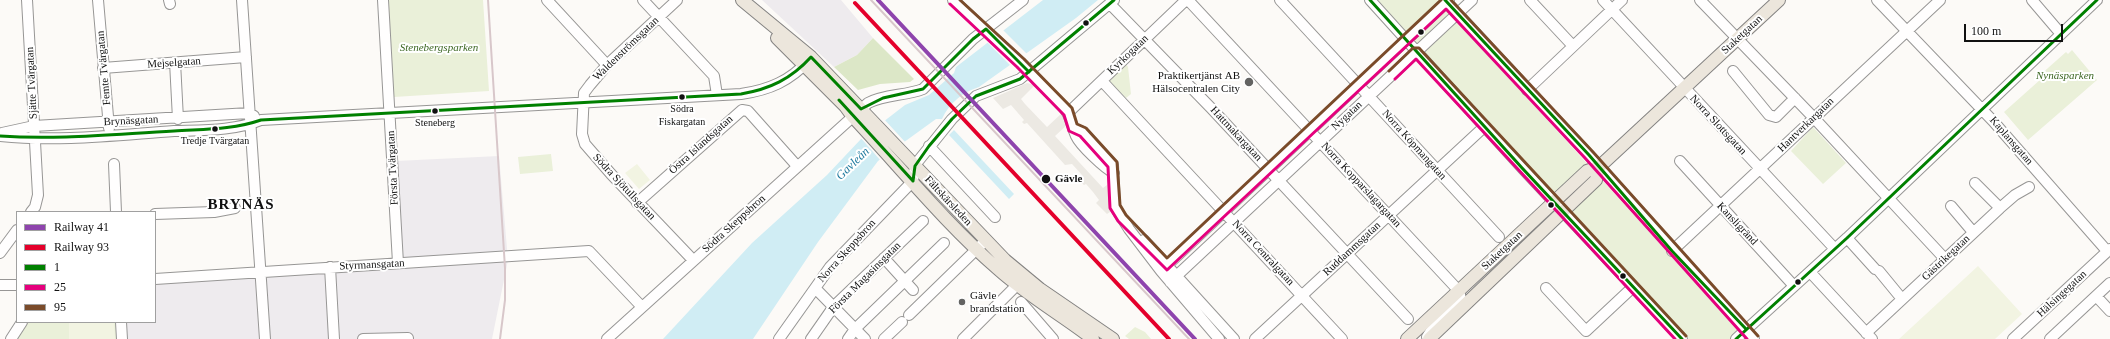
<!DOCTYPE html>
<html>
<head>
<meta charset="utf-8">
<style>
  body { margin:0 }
  #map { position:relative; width:2110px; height:339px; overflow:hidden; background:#fcfaf7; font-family:Georgia,serif }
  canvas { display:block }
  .legend { position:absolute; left:16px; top:211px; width:140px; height:112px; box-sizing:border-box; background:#fff; border:1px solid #a0a0a0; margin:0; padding:5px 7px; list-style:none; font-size:12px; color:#111 }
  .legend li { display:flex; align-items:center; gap:8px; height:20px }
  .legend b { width:20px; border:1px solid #a0a0a0 }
  .scale { position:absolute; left:1964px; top:24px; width:99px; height:18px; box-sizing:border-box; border:2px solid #111; border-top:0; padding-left:5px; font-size:12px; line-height:14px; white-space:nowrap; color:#111; -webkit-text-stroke:3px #fff; paint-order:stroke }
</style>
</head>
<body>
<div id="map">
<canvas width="2110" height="339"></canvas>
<ul class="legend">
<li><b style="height:5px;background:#8e44ad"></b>Railway 41</li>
<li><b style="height:5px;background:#e4002b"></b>Railway 93</li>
<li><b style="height:5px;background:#008000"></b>1</li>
<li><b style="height:5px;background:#e5007d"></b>25</li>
<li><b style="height:5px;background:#7a4b2a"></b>95</li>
</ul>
<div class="scale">100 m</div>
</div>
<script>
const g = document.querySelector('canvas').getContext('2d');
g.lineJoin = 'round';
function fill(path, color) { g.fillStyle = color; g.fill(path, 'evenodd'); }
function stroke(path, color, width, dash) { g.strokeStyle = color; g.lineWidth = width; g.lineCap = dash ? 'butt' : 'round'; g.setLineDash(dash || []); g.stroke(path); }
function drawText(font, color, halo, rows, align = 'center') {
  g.font = font + ' Georgia,serif'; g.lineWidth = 4; g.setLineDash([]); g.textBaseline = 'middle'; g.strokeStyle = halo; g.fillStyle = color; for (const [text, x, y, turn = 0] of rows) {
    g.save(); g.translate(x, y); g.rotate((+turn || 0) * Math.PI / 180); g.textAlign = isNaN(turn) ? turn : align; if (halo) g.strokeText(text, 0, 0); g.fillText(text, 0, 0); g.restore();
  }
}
fill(new Path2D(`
  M 762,0 L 841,0 L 873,38 L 857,55 L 834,67 Z
  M 499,156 L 508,260 L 492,339 L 121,339 L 121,322 L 155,322 L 155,281 L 401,265 L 396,161 Z`), '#eeebee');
fill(new Path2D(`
  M 388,0 L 483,0 L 489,91 L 394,97 Z
  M 1375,0 L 1438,0 L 1747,339 L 1686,339 Z
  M 2072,50 L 2097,80 L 2028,140 L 2004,112 L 2041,79 L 2039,76 L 2066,52 L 2068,54 Z
  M 1126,64 L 1128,67 L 1131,94 L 1126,98 L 1109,81 Z
  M 1813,127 L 1846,163 L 1823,184 L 1791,151 Z
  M 551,154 L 553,171 L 520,174 L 518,157 Z
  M 28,322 L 117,322 L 119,339 L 17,339 Z
  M 1135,327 L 1145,332 L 1151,339 L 1129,339 L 1125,336 Z`), '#eaf0d9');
fill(new Path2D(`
  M 873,38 L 914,79 L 910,82 L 880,84 L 858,90 L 834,67 L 857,55 Z`), '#dce7c7');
fill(new Path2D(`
  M 637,164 L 650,180 L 639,189 L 625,173 Z
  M 1978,266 L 2022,314 L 1995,339 L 1899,339 Z
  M 69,322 L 114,322 L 115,339 L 69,339 Z`), '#f2f4e2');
fill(new Path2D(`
  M 1027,83 L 1035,85 L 1021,99 L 1025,104 L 1047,127 L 1062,113 L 1068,124 L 1055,136 L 1103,188 L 1111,182 L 1110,212 L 1107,214 L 1096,203 L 1099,200 L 1093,192 L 1086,184 L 1084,185 L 1080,182 L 1082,175 L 1072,164 L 1065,165 L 1027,123 L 1024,124 L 1022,122 L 1024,120 L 1011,105 L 1003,109 L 993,98 Z`), '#ece9e3');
fill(new Path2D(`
  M 1043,0 L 1098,0 L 1076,18 L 979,87 C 963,92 949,103 942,119 L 936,119 L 878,161 L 818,242 L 753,339 L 663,339 L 752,243 L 827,175 L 861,139 L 905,105 L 929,95 L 954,73 L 956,67 Z
  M 954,130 L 1014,194 L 1009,199 L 949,135 Z`), '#d0edf4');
fill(new Path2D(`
  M 1003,30 L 1027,54 L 1011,66 L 987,42 Z
  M 883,118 L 906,143 L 881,161 L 860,137 Z`), '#fcfaf7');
const minor = new Path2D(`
  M 27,0 L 38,195 L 35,207 L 31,212
  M 98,0 L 109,128
  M 169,0 L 170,4
  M 242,0 L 265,339
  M 383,0 L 398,263
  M 547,0 L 607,65
  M 643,0 L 714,76 L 717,95
  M 677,0 L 607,65 L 590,85 L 584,93 L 582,134 L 585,144 L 611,174 L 693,260
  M 953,0 L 1021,63 L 1063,107 C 1071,115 1071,125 1076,136 C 1080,145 1104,168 1114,173
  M 1188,0 L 1459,291 L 1461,299 L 1434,326 L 1427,337
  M 1280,0 L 1499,237
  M 1370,0 L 1523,169 L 1682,339
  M 1445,0 L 1589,155 L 1754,339
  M 1530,0 L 1573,46
  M 1603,0 L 1835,249
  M 1700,0 L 1814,118 L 1945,259
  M 1877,0 L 1993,121 L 2107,251
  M 2032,0 L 2061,34
  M 1110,4 L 1211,108 L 1408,319
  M 175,62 L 178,119
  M 103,68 L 246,57
  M 1733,71 L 1769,115 L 1776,117 L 1795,98
  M 1102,81 L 1342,339
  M 1527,90 L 1622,0
  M 1071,110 L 1186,0
  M 1073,128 L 1083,132 L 1113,165 L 1115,207 L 1129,229 L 1161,271 L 1219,339
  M 2,133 L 34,126 L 249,113 L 254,116
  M 0,136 C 58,142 116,135 174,131 C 202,130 235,131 261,120 L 741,94 C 769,90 790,81 809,60
  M 929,146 L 995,217
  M 1680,161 L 1794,286
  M 114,164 L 116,212
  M 1975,183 L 2000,208
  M 637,203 L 742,110 L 748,111 L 797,166
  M 1951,206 L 1973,232
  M 155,214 L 214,212 L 235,208
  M 1847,238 L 1875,269
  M 1144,240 L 1234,339
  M 1672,251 L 1940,0
  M 0,253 L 17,230
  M 884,258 L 913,290
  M 330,267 L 334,339
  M 1161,271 L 1449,0
  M 1879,271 L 1902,299
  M 1810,272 L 1872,339
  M 155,279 L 589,251 L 642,307
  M 1170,282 L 1472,0
  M 0,285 L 17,285
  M 815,288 L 865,339
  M 1546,288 L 1586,331 L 1633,287
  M 2096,296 L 2110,311
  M 1021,302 L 1053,339
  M 909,315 L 982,244
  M 121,322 L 122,339
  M 1866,333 L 2000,208 L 2015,195 L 2029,187
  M 11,339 L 22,322
  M 363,339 L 408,338
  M 607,339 L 868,103 C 885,94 905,96 923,89 L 973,39 L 1023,0
  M 779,339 L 830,267 L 913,181 L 915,166 L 919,160 L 952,119 L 976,96 L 1020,79 L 1114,0
  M 811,339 L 834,306 L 923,221
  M 848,339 L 855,329 L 944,243
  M 884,339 L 902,322
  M 963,339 L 1022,280
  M 1255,339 L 1484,127
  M 1736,339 L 1847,238 L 2097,0
  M 2013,339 L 2110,249
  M 2050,339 L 2110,283`);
const major = new Path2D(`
  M 742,0 L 811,57 L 1005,260 L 1040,289 L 1113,339
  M 777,38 L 845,106 L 853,117 C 900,167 946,224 998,269 C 1028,296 1062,315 1093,339
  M 1407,339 L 1587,171 L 1599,167 L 1779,0
  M 1429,339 L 1596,180 L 1599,167`);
stroke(minor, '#979695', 12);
stroke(major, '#848382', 14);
stroke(minor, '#fffefe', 10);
stroke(major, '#ece6dc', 12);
stroke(new Path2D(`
  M 488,0 L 505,268 L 505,300 L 500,339
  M 871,0 L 1189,339`), '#d8c7ca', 2);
stroke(new Path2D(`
  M 1370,0 L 1523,169 L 1682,339
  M 1445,0 L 1589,155 L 1672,251 L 1746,329
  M 839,100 L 913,181
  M 0,136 C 58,140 115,134 174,131 C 204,129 232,130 261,120 L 741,94 C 770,89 791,79 811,57 L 861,109 L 883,98 L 923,89 L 973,39 L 986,29 L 1029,72
  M 913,181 L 915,166 L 929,146 L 952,119 L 976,96 L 1020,79 L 1114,0
  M 1736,339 L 1847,238 L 2097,0`), '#008000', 3);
stroke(new Path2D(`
  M 950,4 L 1017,67 L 1064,115 L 1069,131 L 1080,136 L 1108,167 L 1110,208 L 1118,221 L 1167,270 L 1446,9 L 1585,158 L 1747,339
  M 1395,79 L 1416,59 L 1675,339`), '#e5007d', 3);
stroke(new Path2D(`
  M 960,0 L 1024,59 L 1072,108 L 1077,124 L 1086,128 L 1117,162 L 1120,205 L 1126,215 L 1167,258 L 1441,0
  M 1451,0 L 1593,152 L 1758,336
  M 1389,71 L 1413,48 L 1419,48 L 1686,336`), '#7a4b2a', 3);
stroke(new Path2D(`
  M 878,0 L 1195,339`), '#8e44ad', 4);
stroke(new Path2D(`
  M 855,3 L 1169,339`), '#e4002b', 4);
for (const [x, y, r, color] of [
  [1086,23,3.5,"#111"],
  [1421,32,3.5,"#111"],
  [1249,82,5,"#636362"],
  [682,97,3.5,"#111"],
  [435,111,3.5,"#111"],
  [215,129,3.5,"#111"],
  [1046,179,5,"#111"],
  [1551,205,3.5,"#111"],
  [1623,276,3.5,"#111"],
  [1798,282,3.5,"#111"],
  [962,302,4,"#636362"]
]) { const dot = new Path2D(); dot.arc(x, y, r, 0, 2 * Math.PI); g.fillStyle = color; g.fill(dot); stroke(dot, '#fff', 1.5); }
drawText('10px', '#111', '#fff', [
  ["Södra",682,109],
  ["Fiskargatan",682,122],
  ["Steneberg",435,123],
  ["Tredje Tvärgatan",215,141]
]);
drawText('11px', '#111', '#fff', [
  ["Staketgatan",1742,35,-43],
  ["Waldenströmsgatan",626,49,-44],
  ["Kyrkogatan",1128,55,-44],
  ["Mejselgatan",174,63,-4],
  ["Femte Tvärgatan",104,68,-95],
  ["Sjätte Tvärgatan",32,83,-93],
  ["Nygatan",1347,116,-43],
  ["Brynäsgatan",131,121,-3],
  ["Norra Slottsgatan",1718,125,47],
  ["Hantverkargatan",1806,125,-44],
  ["Hattmakargatan",1236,134,47],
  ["Kaplansgatan",2011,141,49],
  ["Östra Islandsgatan",701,145,-42],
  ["Norra Köpmangatan",1414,145,48],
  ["Första Tvärgatan",393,168,-93],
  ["Norra Kopparslagargatan",1361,185,47],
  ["Södra Sjötullsgatan",624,187,47],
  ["Fältskärsleden",948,201,47],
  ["Södra Skeppsbron",734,224,-42],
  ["Kansligränd",1737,224,47],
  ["Ruddammsgatan",1352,249,-43],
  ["Norra Skeppsbron",847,251,-48],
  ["Staketgatan",1502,251,-43],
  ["Norra Centralgatan",1263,253,47],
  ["Gästrikegatan",1946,258,-43],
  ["Styrmansgatan",372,265,-3],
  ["Första Magasinsgatan",865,278,-45],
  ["Hälsingegatan",2062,294,-43]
]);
drawText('italic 11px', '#3c6723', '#fff', [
  ["Stenebergsparken",439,48],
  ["Nynäsparken",2065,76]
]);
drawText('11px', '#111', '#fff', [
  ["Praktikertjänst AB",1240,76],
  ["Hälsocentralen City",1240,89],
  ["Gävle",970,296,"left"],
  ["brandstation",970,309,"left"]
], 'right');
drawText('bold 11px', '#111', '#fff', [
  ["Gävle",1055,179]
], 'left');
drawText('italic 12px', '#1f7a9e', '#fff', [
  ["Gavleån",853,164,-44]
]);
g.letterSpacing = '1px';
drawText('bold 15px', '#111', '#fff', [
  ["BRYNÄS",241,205]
]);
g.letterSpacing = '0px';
</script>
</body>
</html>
